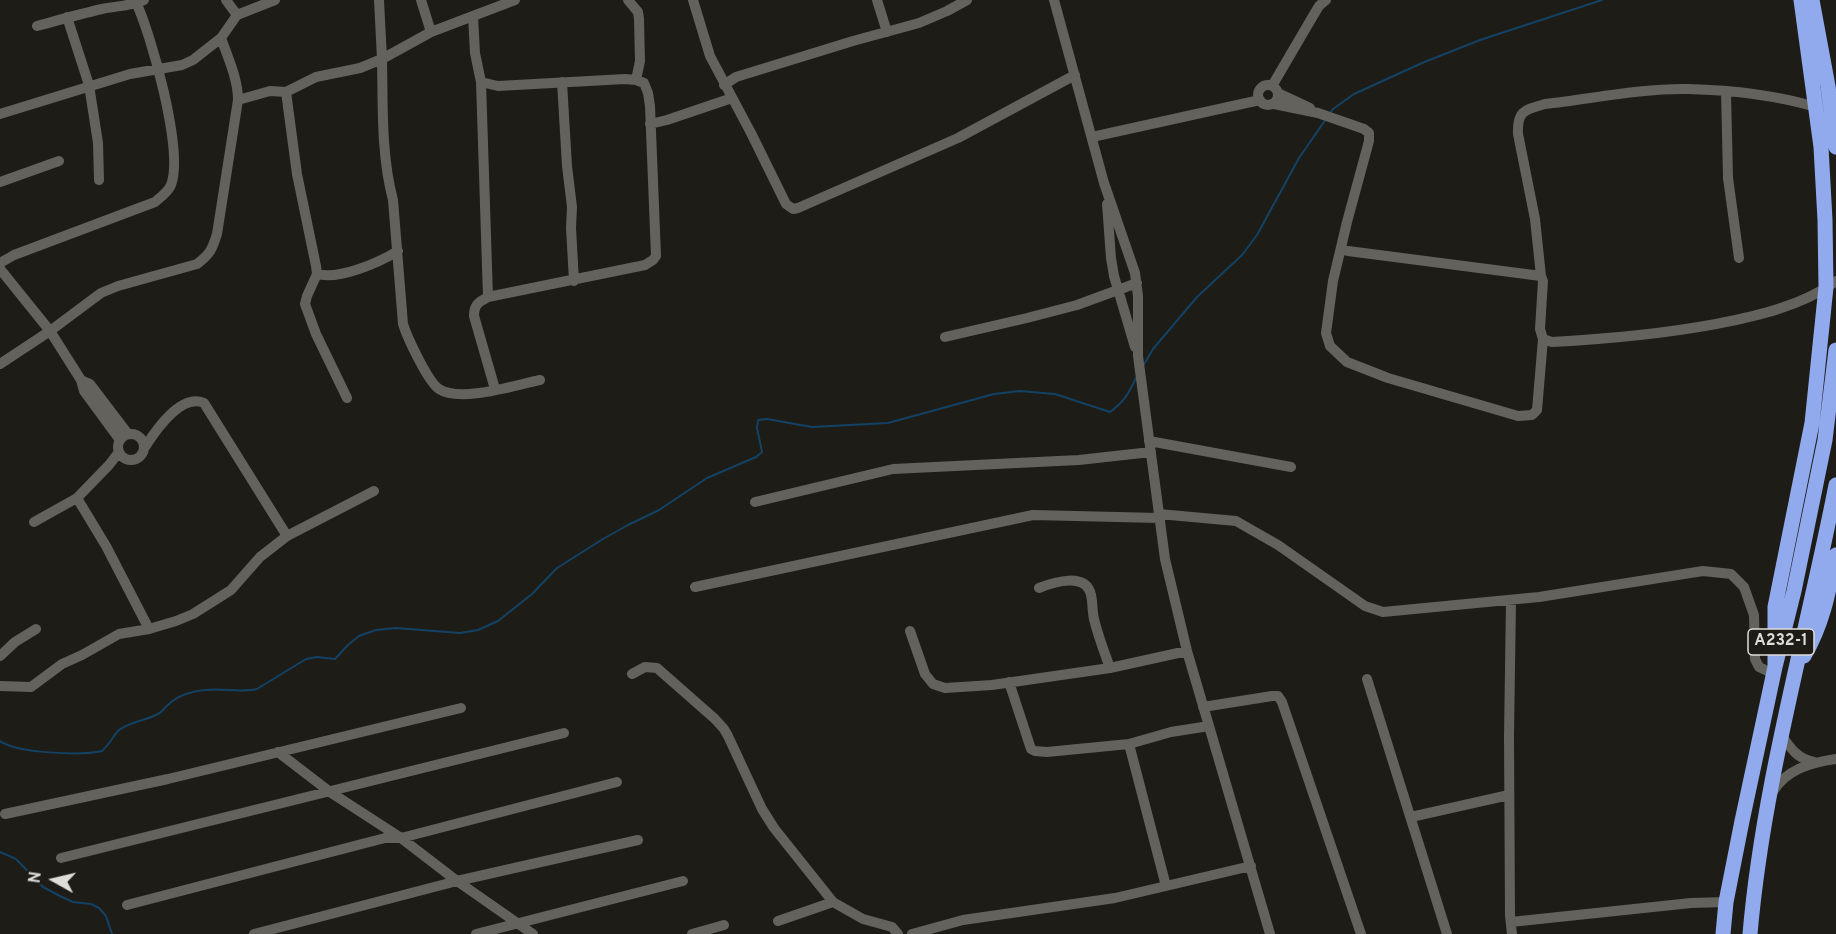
<!DOCTYPE html>
<html>
<head>
<meta charset="utf-8">
<style>
  body { margin:0 }
  #map { position:relative; width:1836px; height:934px; overflow:hidden; background:#1d1c17; font-family:Overpass,sans-serif }
  canvas { display:block }
  .north { position:absolute; left:24px; top:850px; width:60px; height:60px; -webkit-text-stroke:4px #1d1c17; paint-order:stroke; rotate:278deg; font-size:16px; font-weight:700; line-height:24px; text-align:center; color:#deddda }
  .north::after { content:''; display:block; margin:auto; width:21px; height:27px; background:#deddda; clip-path:polygon(50% 0,100% 100%,50% 72%,0 100%) }
</style>
</head>
<body>
<div id="map">
<canvas width="1836" height="934"></canvas>
<div class="north">N</div>
</div>
<script>
const g = document.querySelector('canvas').getContext('2d');
g.lineJoin = 'round';
function stroke(path, color, width, dash) { g.strokeStyle = color; g.lineWidth = width; g.lineCap = dash ? 'butt' : 'round'; g.setLineDash(dash || []); g.stroke(path); }
function drawText(font, color, halo, rows, align = 'center') {
  g.font = font + ' Overpass,sans-serif'; g.lineWidth = 4.5; g.setLineDash([]); g.textBaseline = 'middle'; g.strokeStyle = halo; g.fillStyle = color; for (const [text, x, y, turn = 0] of rows) {
    g.save(); g.translate(x, y); g.rotate((+turn || 0) * Math.PI / 180); g.textAlign = isNaN(turn) ? turn : align; if (halo) g.strokeText(text, 0, 0); g.fillText(text, 0, 0); g.restore();
  }
}
stroke(new Path2D(`
  M 1329,114 L 1333,109 L 1354,94 L 1422,63 L 1480,40 L 1602,0
  M 1143,366 L 1153,349 L 1197,297 L 1242,255 L 1257,235 L 1299,158 L 1326,119
  M 0,741 C 17,753 81,756 102,751 C 109,745 113,736 119,730 C 131,721 145,721 158,714 C 162,712 164,708 168,705 C 178,695 192,691 206,690 C 223,688 240,693 257,689 L 306,659 L 317,657 L 335,659 L 348,645 L 359,636 L 376,630 L 396,628 L 460,633 L 478,630 L 498,621 L 532,594 L 557,568 L 603,539 L 628,525 L 659,510 L 707,478 L 756,457 L 762,452 L 757,428 L 758,420 L 767,419 L 812,427 L 888,423 L 994,394 L 1020,391 L 1055,394 L 1110,412 C 1124,402 1129,393 1136,378
  M 0,852 L 16,859 L 43,887 L 60,896 L 73,902 L 91,904 L 99,908 L 106,916 L 112,934`), '#134264', 2);
stroke(new Path2D(`
  M 226,0 L 237,15
  M 421,0 L 431,32
  M 628,0 L 638,12 L 639,19 L 640,61 L 636,80
  M 693,0 L 710,56 L 751,133 L 786,204 L 793,209 L 798,208 L 958,138 L 1075,75
  M 877,0 L 887,32
  M 1054,0 L 1104,183 L 1135,273 L 1138,296 L 1138,356 L 1165,559 L 1187,651 L 1270,934
  M 473,16 L 431,32 L 382,59 C 383,105 381,155 393,200 L 403,324 C 407,337 428,382 439,389 C 460,403 515,385 540,380
  M 67,17 L 89,85 L 98,143 L 99,180
  M 37,26 C 59,20 80,14 102,9 C 116,6 132,6 144,0
  M 481,82 L 498,86 L 625,79 L 636,80 L 644,83 L 648,93 L 650,106 L 656,256 L 653,260 L 645,265 L 488,297 C 479,302 474,304 474,316 L 495,389
  M 562,82 L 567,166 L 572,207 L 571,228 L 574,281
  M 724,85 L 736,77 L 853,41 L 919,23 L 947,11 L 967,0
  M1258 95a10 10 0 1 1 20 0a10 10 0 1 1-20 0Z
  M 1272,86 L 1313,16 L 1319,6 L 1326,0
  M 1726,92 L 1728,178 L 1739,258
  M 1278,93 L 1310,108
  M 238,100 L 270,91 L 286,92
  M 1274,104 L 1318,113 L 1364,129 L 1369,133 L 1369,141 L 1347,222 L 1333,281 L 1326,333 L 1330,346 L 1347,362 L 1388,378 L 1518,416 L 1532,415 L 1537,410 L 1543,339 L 1540,329 L 1543,281 L 1541,276 L 1535,219 L 1518,134 C 1517,111 1524,110 1545,104 C 1591,99 1641,88 1688,89 C 1730,90 1775,95 1816,107
  M 0,114 L 130,74 L 182,65 L 193,60 L 221,38 L 237,15 L 275,0
  M 650,124 L 667,120 L 732,98
  M 1092,137 L 1260,100
  M 0,182 L 59,161
  M 1107,204 L 1111,258 L 1114,276 L 1135,347
  M 1341,249 L 1348,251 L 1541,276
  M 0,263 L 14,255 L 155,202 C 161,197 168,192 171,185 C 184,151 151,33 135,0
  M 0,269 L 50,331 L 81,380 L 84,391 L 120,440
  M 317,274 C 339,280 378,263 398,251
  M 488,297 L 481,82 L 475,53 L 473,16 L 515,0
  M 945,337 L 1027,318 L 1077,305 L 1137,283
  M 1543,339 L 1552,342 C 1607,339 1662,334 1716,324 C 1757,316 1802,306 1836,281
  M 0,364 L 50,331 L 101,293 L 118,286 L 197,264 C 210,254 212,250 217,234 L 238,100 C 238,79 228,58 221,38
  M 81,380 L 90,384 L 128,434
  M 347,398 L 316,334 L 305,304 L 307,296 L 317,274 L 316,266 L 297,174 L 286,92 L 316,77 L 360,68 L 382,59 L 379,0
  M118 447a13 13 0 1 1 26 0a13 13 0 1 1-26 0Z
  M 1149,441 L 1291,467
  M 145,447 C 156,430 181,393 204,403 L 287,536
  M 77,498 L 106,546 L 149,629
  M 755,502 L 893,469 L 1079,460 L 1151,452
  M 1159,514 L 1236,521 L 1278,545 L 1365,606 L 1383,612 L 1539,597 L 1703,571 L 1731,574 L 1744,587 L 1754,615 L 1755,659 L 1759,667 L 1774,674
  M 34,522 L 77,498 L 109,465 L 119,452
  M 695,587 L 1033,515 L 1159,518
  M 1039,588 C 1054,582 1086,572 1091,595 C 1093,603 1092,611 1094,619 C 1098,636 1104,651 1110,668
  M 1511,600 L 1509,736 L 1510,916 L 1512,934
  M 910,631 L 925,674 L 933,684 L 945,688 L 992,685 L 1110,668 L 1187,651
  M 0,656 L 15,642 L 36,629
  M 632,674 L 645,667 L 657,668 L 715,719 L 724,729 L 728,736 L 762,809 L 774,828 L 833,902 L 863,919 L 892,927 L 898,934
  M 1367,679 L 1447,934
  M 1009,682 L 1031,749 L 1035,751 L 1047,752 L 1129,744
  M 0,686 L 31,687 L 62,664 L 82,655 L 119,634 L 149,629 L 176,621 L 193,614 L 231,590 L 260,557 L 287,536 L 374,491
  M 1203,707 L 1272,696 L 1278,696 L 1282,702 L 1361,934
  M 1782,736 C 1791,749 1798,759 1814,762
  M 278,752 L 330,792 L 401,838 L 457,881 L 533,934
  M 1772,793 C 1786,769 1810,763 1836,759
  M 5,814 L 168,779 L 461,708
  M 1411,817 L 1509,795
  M 61,858 L 564,733
  M 1166,886 L 1129,744 L 1171,732 L 1209,726
  M 127,905 L 385,838 L 401,838 L 617,782
  M 778,921 L 833,902
  M 1511,922 L 1691,903 L 1726,902
  M 254,934 L 457,881 L 638,840
  M 476,934 L 683,881
  M 692,934 L 724,925
  M 912,934 L 963,920 L 1115,898 L 1251,866`), '#63625c', 10);
stroke(new Path2D(`
  M 1812,0 L 1828,86 L 1836,147
  M 1804,656 C 1823,624 1829,590 1836,555
  M 1775,667 L 1775,607 L 1812,423 L 1826,287 L 1825,220 L 1821,147 L 1801,0
  M 1723,934 L 1726,902 L 1742,821 L 1775,667 L 1794,591 L 1825,440 L 1836,350
  M 1750,934 C 1763,783 1807,634 1836,485`), '#91aaee', 15);
for (const [x, y, w] of [
  [1781,642,66]
]) { const box = new Path2D(); box.roundRect(x - w / 2, y - 13, w, 26, 4.5); g.fillStyle = '#1d1c17'; g.fill(box); stroke(box, '#deddda', 1.5); }
drawText('bold 16px', '#deddda', null, [
  ["A232-1",1781,642]
]);
</script>
</body>
</html>
